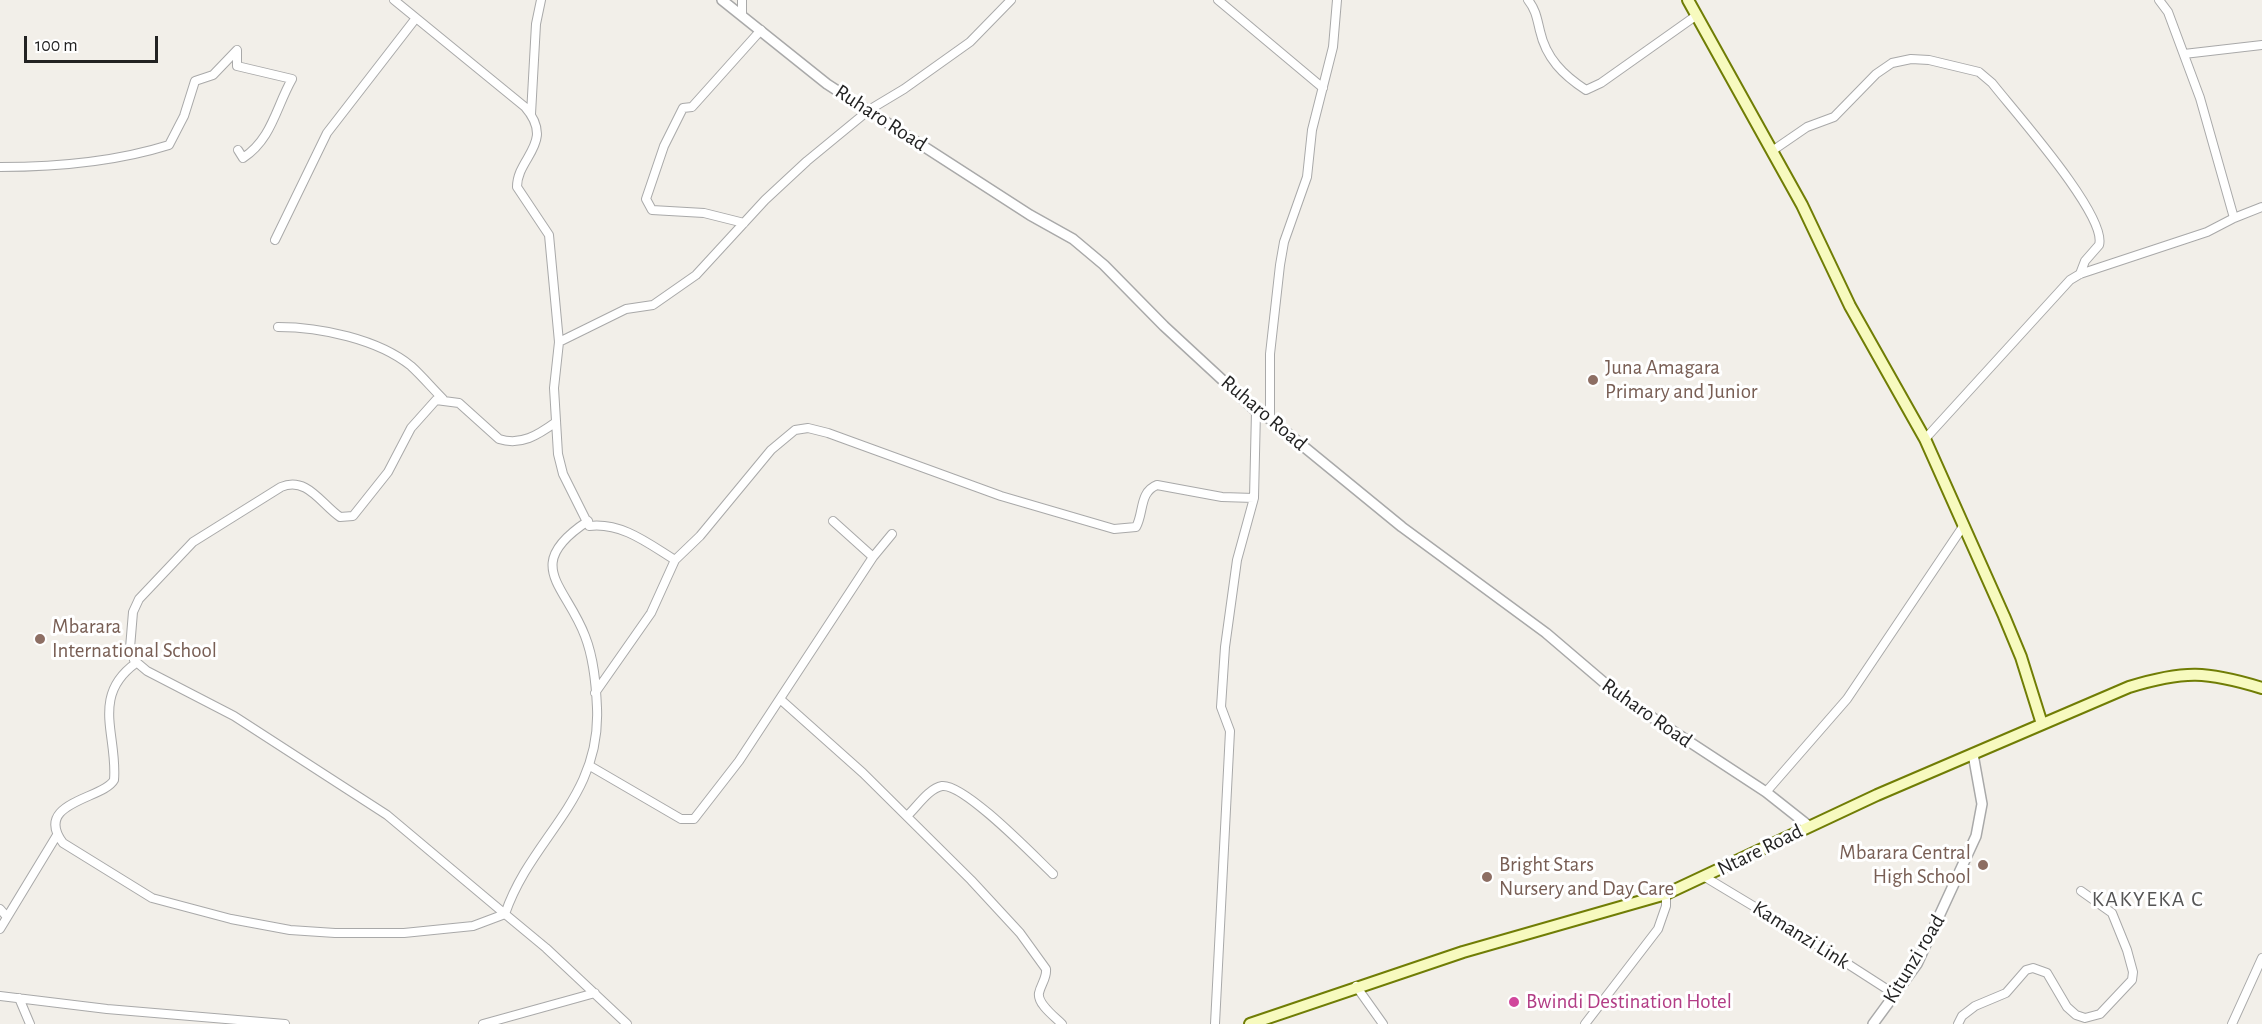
<!DOCTYPE html>
<html>
<head>
<meta charset="utf-8">
<style>
  body { margin:0 }
  #map { position:relative; width:2262px; height:1024px; overflow:hidden; background:#f2efe9; font-family:"Alegreya Sans",sans-serif }
  canvas { display:block }
  .scale { position:absolute; left:24px; top:36px; width:134px; height:27px; box-sizing:border-box; border:3px solid #222; border-top:0; padding-left:8px; font-size:18px; line-height:21px; white-space:nowrap; color:#222; -webkit-text-stroke:4px #fff; paint-order:stroke }
</style>
</head>
<body>
<div id="map">
<canvas width="2262" height="1024"></canvas>
<div class="scale">100 m</div>
</div>
<script>
const g = document.querySelector('canvas').getContext('2d');
g.lineJoin = 'round';
function stroke(path, color, width, dash) { g.strokeStyle = color; g.lineWidth = width; g.lineCap = dash ? 'butt' : 'round'; g.setLineDash(dash || []); g.stroke(path); }
function drawText(font, color, halo, rows, align = 'center') {
  g.font = font + ' "Alegreya Sans",sans-serif'; g.lineWidth = 6; g.setLineDash([]); g.textBaseline = 'middle'; g.strokeStyle = halo; g.fillStyle = color; for (const [text, x, y, turn = 0] of rows) {
    g.save(); g.translate(x, y); g.rotate((+turn || 0) * Math.PI / 180); g.textAlign = isNaN(turn) ? turn : align; if (halo) g.strokeText(text, 0, 0); g.fillText(text, 0, 0); g.restore();
  }
}
const minor = new Path2D(`
  M 394,0 L 525,107 C 556,143 517,157 517,187 L 549,235 L 559,342 L 554,388 L 558,454 L 563,474 L 589,526 C 622,522 649,544 675,560
  M 1218,0 L 1323,88
  M 1528,0 C 1536,10 1537,19 1540,31 C 1546,58 1563,75 1586,90 L 1601,83 L 1697,15
  M 742,14 L 742,0
  M 2184,54 L 2262,45
  M 531,114 L 536,24 L 541,0
  M 1772,151 L 1807,127 L 1834,117 L 1876,74 L 1892,63 L 1911,59 L 1929,60 L 1979,72 L 1992,83 C 2013,110 2108,216 2099,245 L 2085,261 L 2080,274
  M 0,167 C 57,167 115,162 169,145 L 184,116 L 195,81 L 213,75 L 237,50 L 237,66 L 292,79 C 276,107 272,139 243,158 L 238,150
  M 2234,218 L 2262,207
  M 744,223 L 704,213 L 652,210 L 646,199 L 664,146 L 683,108 L 692,107 L 761,30
  M 275,240 L 327,133 L 416,18
  M 278,327 C 320,327 378,339 411,366 C 422,376 432,388 443,399
  M 559,342 L 626,309 L 653,305 L 696,275 L 765,200 L 807,161 L 869,110 L 904,89 L 970,42 L 1011,0
  M 1270,419 L 1270,354 L 1280,265 L 1284,242 L 1307,177 L 1312,130 L 1333,47 L 1337,0
  M 1925,439 L 2070,280 L 2080,274 L 2207,232 L 2234,218 L 2200,98 L 2168,12 L 2159,0
  M 588,521 C 521,565 566,585 585,636 C 594,659 596,684 597,708 C 601,799 531,837 505,914 L 546,948 L 627,1024
  M 833,521 L 873,557
  M 136,663 C 90,696 118,736 114,780 C 104,799 32,802 63,843 L 152,898 L 231,919 L 290,930 L 335,933 L 404,933 L 473,926 L 505,914
  M 595,693 L 651,613 L 675,560 L 700,536 L 771,450 L 795,430 L 808,428 L 828,433 L 1001,496 L 1114,529 L 1136,527 C 1144,513 1139,492 1157,485 L 1222,497 L 1254,498
  M 780,699 L 863,773 L 971,880 L 1020,933 L 1046,969 C 1047,978 1041,984 1039,993 C 1037,1004 1055,1017 1062,1024
  M 590,766 L 681,819 L 694,819 L 739,761 L 873,557 L 892,534
  M 1766,792 L 1847,699 L 1964,525
  M 907,816 C 916,808 929,788 942,786 C 964,783 1035,857 1053,874
  M 1705,877 L 1823,948 L 1896,995
  M 0,909 L 7,917
  M 505,914 L 387,815 L 234,716 L 147,671 L 134,660 L 130,648 L 133,612 L 139,599 L 193,542 L 281,487 C 307,476 321,504 340,517 L 353,516 L 388,472 L 411,428 L 436,400 L 459,403 L 499,439 C 521,446 538,435 556,422
  M 0,929 L 57,835
  M 1356,986 L 1383,1024
  M 0,996 L 107,1009 L 285,1024
  M 19,998 L 30,1024
  M 483,1024 L 595,993
  M 1215,1024 L 1230,731 L 1221,707 L 1225,647 L 1237,560 L 1254,498 L 1256,411
  M 1585,1024 L 1658,929 L 1666,906 L 1666,894
  M 1958,1024 L 1962,1016 L 1975,1006 L 2006,993 L 2026,970 L 2033,968 L 2047,973 L 2067,1007 L 2076,1015 L 2085,1018 L 2100,1014 L 2132,980 L 2133,972 L 2127,950 L 2112,913 L 2081,891
  M 2232,1024 L 2262,958`);
const tertiary = new Path2D(`
  M 722,0 L 827,84 L 1030,215 L 1073,239 L 1104,265 L 1164,326 L 1256,411 L 1270,419 L 1402,527 L 1546,633 L 1621,697 L 1766,792 L 1809,826
  M 1873,1024 L 1917,964 L 1976,836 L 1982,804 L 1973,754`);
const secondary = new Path2D(`
  M 1688,0 L 1802,205 L 1850,306 L 1925,439 L 2004,616 L 2021,657 L 2042,724
  M 1250,1024 L 1463,952 L 1666,894 L 1877,795 L 2129,687 C 2184,670 2207,671 2262,688`);
stroke(minor, '#a9a9a9', 10);
stroke(tertiary, '#a9a9a9', 12);
stroke(secondary, '#707d05', 14);
stroke(minor, '#fff', 8);
stroke(tertiary, '#fff', 9);
stroke(secondary, '#f7fabf', 10);
for (const [x, y, r, color] of [
  [1593,380,6,"#8d6e63"],
  [40,639,6,"#8d6e63"],
  [1983,865,6,"#8d6e63"],
  [1487,877,6,"#8d6e63"],
  [1514,1002,6,"#d1479c"]
]) { const dot = new Path2D(); dot.arc(x, y, r, 0, 2 * Math.PI); g.fillStyle = color; g.fill(dot); stroke(dot, '#fff', 2); }
drawText('21px', '#222', '#fff', [
  ["Ruharo Road",881,118,33],
  ["Ruharo Road",1264,413,40],
  ["Ruharo Road",1647,713,35],
  ["Ntare Road",1760,850,-26],
  ["Kamanzi Link",1801,935,32],
  ["Kitunzi road",1914,959,-59]
]);
drawText('21px', '#785e54', '#fff', [
  ["Juna Amagara",1605,368],
  ["Primary and Junior",1605,392],
  ["Mbarara",52,627],
  ["International School",52,651],
  ["Mbarara Central",1971,853,"right"],
  ["High School",1971,877,"right"],
  ["Bright Stars",1499,865],
  ["Nursery and Day Care",1499,889]
], 'left');
drawText('21px', '#b23c85', '#fff', [
  ["Bwindi Destination Hotel",1526,1002]
], 'left');
g.letterSpacing = '1.5px';
drawText('22px', '#555', '#fff', [
  ["KAKYEKA C",2148,899]
]);
g.letterSpacing = '0px';
</script>
</body>
</html>
